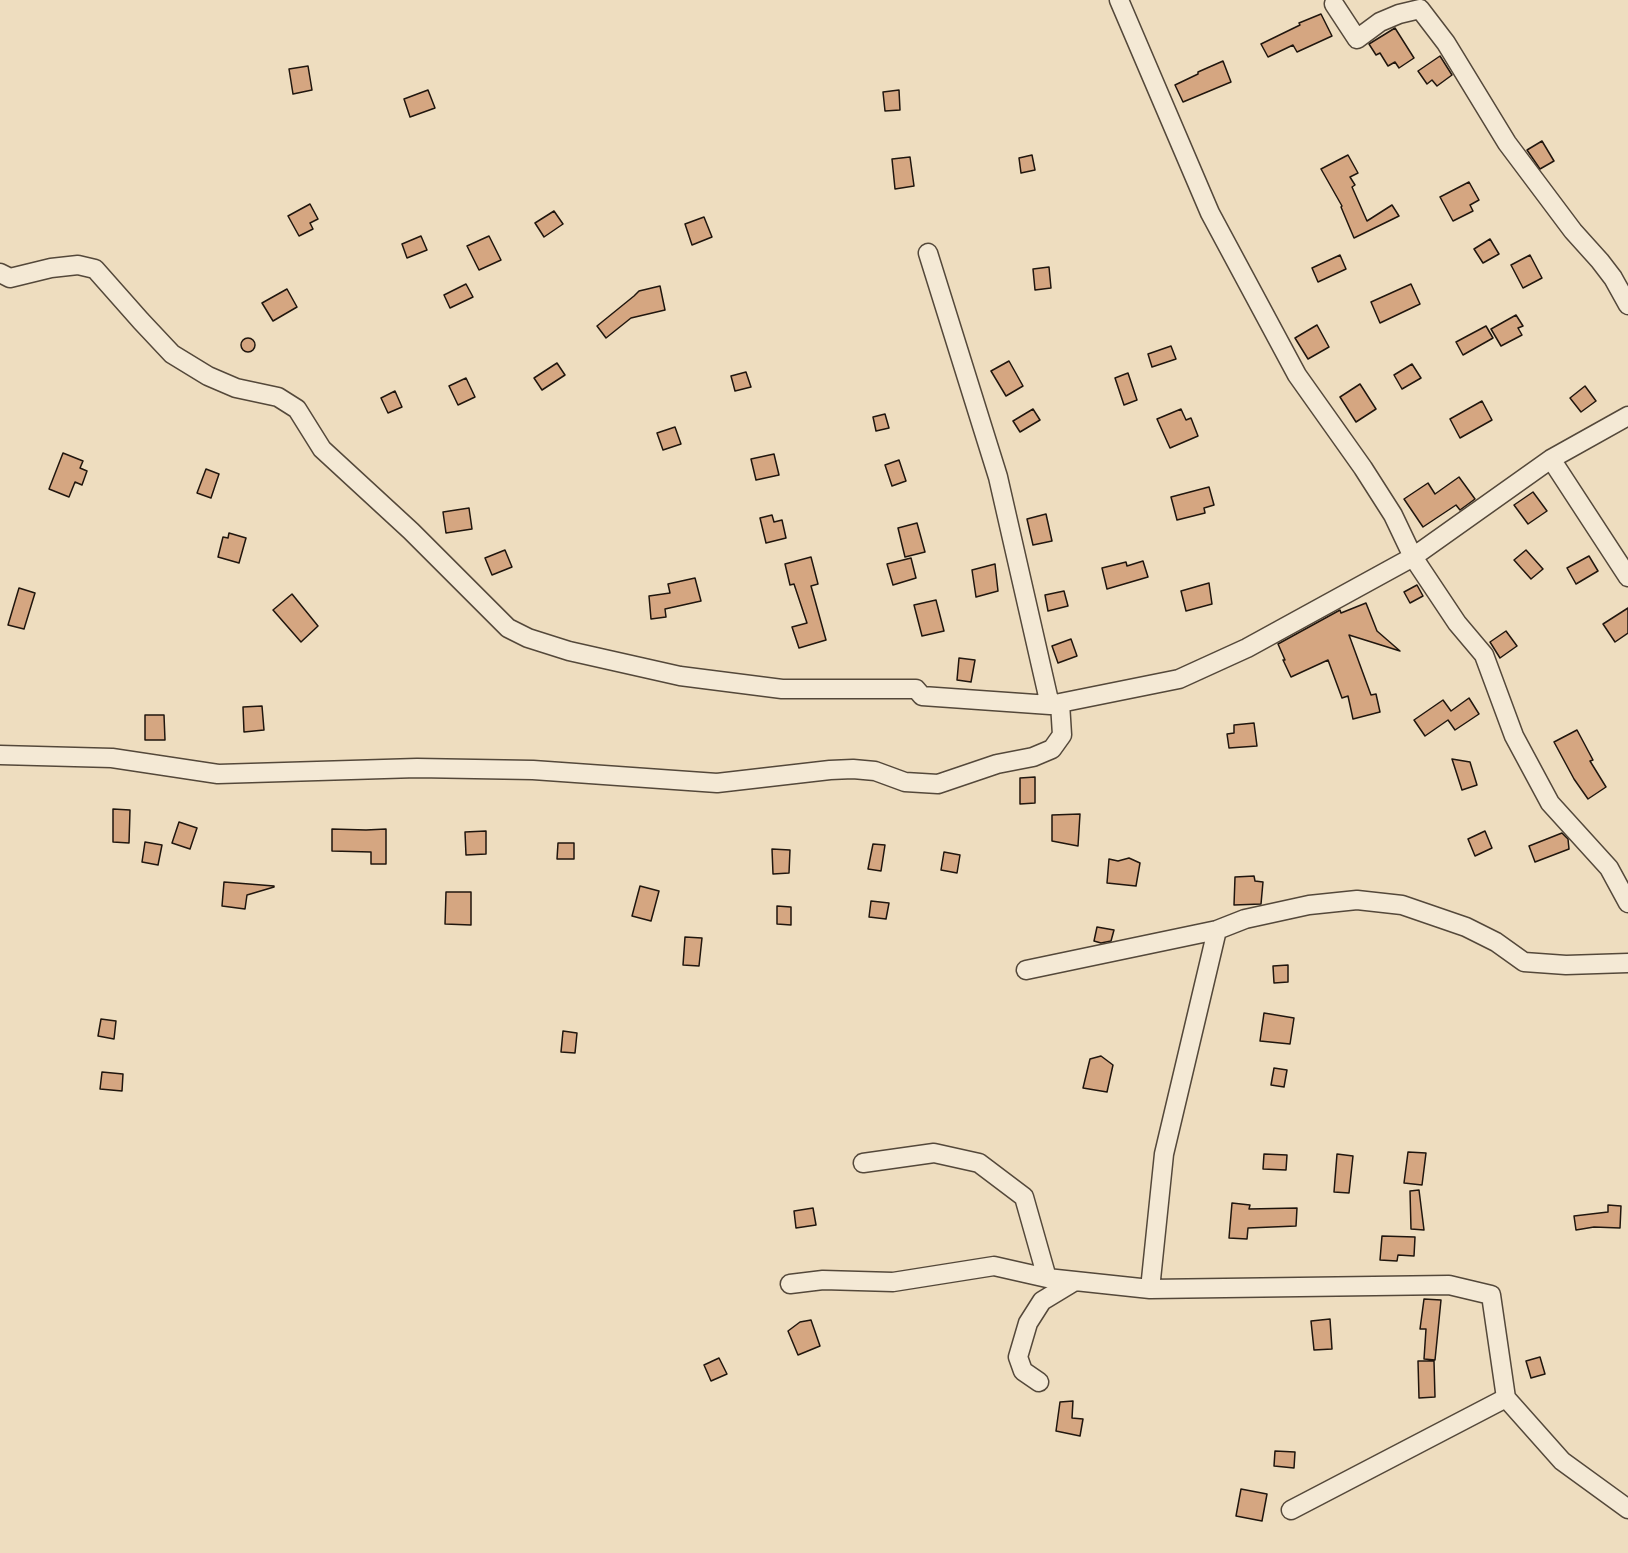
<!DOCTYPE html>
<html>
<head>
<meta charset="utf-8">
<style>
  body { margin:0 }
  canvas { display:block; background:#eeddbf }
</style>
</head>
<body>
<canvas width="1628" height="1553"></canvas>
<script>
const g = document.querySelector('canvas').getContext('2d');
g.lineJoin = 'round';
function fill(path, color) { g.fillStyle = color; g.fill(path, 'evenodd'); }
function stroke(path, color, width, dash) { g.strokeStyle = color; g.lineWidth = width; g.lineCap = dash ? 'butt' : 'round'; g.setLineDash(dash || []); g.stroke(path); }
const building = new Path2D(`
  M 1321,14 L 1332,36 L 1297,52 L 1293,45 L 1268,57 L 1261,44 L 1300,25 L 1299,23 Z
  M 1395,28 L 1414,58 L 1399,68 L 1395,62 L 1388,66 L 1380,53 L 1376,55 L 1369,44 Z
  M 1440,56 L 1452,75 L 1437,86 L 1432,80 L 1427,84 L 1418,71 Z
  M 1223,61 L 1231,82 L 1183,102 L 1175,85 L 1198,74 L 1198,72 Z
  M 308,66 L 312,90 L 293,94 L 289,69 Z
  M 428,90 L 435,108 L 410,117 L 404,99 Z
  M 899,90 L 900,110 L 885,111 L 883,92 Z
  M 1542,141 L 1554,161 L 1540,169 L 1527,150 Z
  M 1032,155 L 1035,170 L 1021,173 L 1019,158 Z
  M 1348,155 L 1358,173 L 1350,177 L 1355,185 L 1352,187 L 1367,221 L 1392,205 L 1399,216 L 1354,238 L 1341,207 L 1342,206 L 1321,169 Z
  M 910,157 L 914,186 L 895,189 L 892,159 Z
  M 1469,182 L 1479,200 L 1470,205 L 1473,211 L 1453,221 L 1440,197 Z
  M 310,204 L 318,219 L 310,223 L 313,229 L 299,236 L 288,216 Z
  M 554,211 L 563,224 L 544,237 L 535,223 Z
  M 704,217 L 712,237 L 692,245 L 685,224 Z
  M 421,236 L 427,250 L 407,258 L 402,244 Z
  M 489,236 L 501,260 L 479,270 L 467,246 Z
  M 1490,239 L 1499,254 L 1483,263 L 1474,249 Z
  M 1340,255 L 1346,269 L 1318,282 L 1312,268 Z
  M 1530,255 L 1542,278 L 1523,288 L 1511,265 Z
  M 1049,267 L 1051,288 L 1035,290 L 1033,269 Z
  M 466,284 L 473,297 L 450,308 L 444,295 Z
  M 1411,284 L 1420,304 L 1380,323 L 1371,302 Z
  M 660,286 L 665,310 L 631,318 L 606,338 L 597,326 L 634,296 L 639,291 Z
  M 287,289 L 297,307 L 273,321 L 262,303 Z
  M 1516,315 L 1523,326 L 1518,328 L 1522,335 L 1501,346 L 1491,329 Z
  M 1317,325 L 1329,347 L 1308,359 L 1295,338 Z
  M 1486,326 L 1493,338 L 1463,355 L 1456,342 Z
  M241 345a7 7 0 1 1 14 0a7 7 0 1 1-14 0Z
  M 1171,346 L 1176,359 L 1152,367 L 1148,354 Z
  M 1009,361 L 1023,386 L 1006,396 L 991,371 Z
  M 557,363 L 565,375 L 542,390 L 534,378 Z
  M 1412,364 L 1421,378 L 1402,389 L 1394,375 Z
  M 746,372 L 751,387 L 735,391 L 731,376 Z
  M 1128,373 L 1137,400 L 1124,405 L 1115,378 Z
  M 466,378 L 475,397 L 458,405 L 449,386 Z
  M 1360,384 L 1376,409 L 1356,422 L 1340,397 Z
  M 1585,386 L 1596,401 L 1581,412 L 1570,398 Z
  M 395,391 L 402,407 L 388,413 L 381,398 Z
  M 1482,401 L 1492,420 L 1460,438 L 1450,419 Z
  M 1033,409 L 1040,420 L 1020,432 L 1013,421 Z
  M 1181,409 L 1186,420 L 1191,418 L 1198,436 L 1170,448 L 1157,419 Z
  M 885,414 L 889,428 L 876,431 L 873,417 Z
  M 675,427 L 681,444 L 663,450 L 657,433 Z
  M 63,453 L 83,461 L 80,468 L 87,471 L 82,485 L 75,482 L 69,497 L 49,489 Z
  M 774,454 L 779,475 L 756,480 L 751,459 Z
  M 899,460 L 906,481 L 892,486 L 885,465 Z
  M 206,469 L 219,474 L 211,498 L 197,493 Z
  M 1459,477 L 1475,499 L 1460,510 L 1456,505 L 1423,527 L 1404,499 L 1428,483 L 1435,494 Z
  M 1209,487 L 1214,505 L 1204,508 L 1205,513 L 1177,520 L 1171,497 Z
  M 1533,492 L 1547,511 L 1528,524 L 1514,505 Z
  M 469,508 L 472,529 L 446,533 L 443,512 Z
  M 1046,514 L 1052,541 L 1033,545 L 1027,519 Z
  M 772,515 L 774,522 L 782,520 L 786,538 L 766,543 L 760,518 Z
  M 917,523 L 925,552 L 905,557 L 898,528 Z
  M 229,533 L 246,538 L 239,563 L 218,557 L 223,537 L 228,538 Z
  M 505,550 L 512,567 L 492,575 L 485,558 Z
  M 1526,550 L 1543,569 L 1531,579 L 1514,560 Z
  M 1589,556 L 1598,571 L 1576,584 L 1567,568 Z
  M 811,557 L 818,584 L 811,586 L 826,640 L 799,648 L 792,627 L 807,623 L 794,584 L 790,585 L 785,564 Z
  M 911,558 L 916,578 L 893,585 L 887,564 Z
  M 1143,561 L 1148,577 L 1107,589 L 1102,568 L 1126,562 L 1127,566 Z
  M 995,564 L 998,591 L 976,597 L 972,570 Z
  M 695,578 L 701,601 L 665,609 L 666,617 L 651,619 L 649,596 L 670,593 L 668,584 Z
  M 1209,583 L 1212,604 L 1186,611 L 1181,591 Z
  M 1417,585 L 1423,596 L 1410,603 L 1404,592 Z
  M 19,588 L 35,593 L 24,629 L 8,625 Z
  M 1064,591 L 1068,606 L 1048,611 L 1045,595 Z
  M 292,594 L 318,626 L 301,642 L 273,610 Z
  M 936,600 L 944,631 L 922,636 L 914,605 Z
  M 1366,603 L 1377,631 L 1400,651 L 1349,635 L 1371,695 L 1376,694 L 1380,712 L 1353,719 L 1348,696 L 1342,698 L 1328,660 L 1291,677 L 1283,660 L 1285,660 L 1278,644 L 1340,610 L 1341,613 Z
  M 1628,608 L 1628,633 L 1615,642 L 1603,624 Z
  M 1506,631 L 1517,646 L 1500,658 L 1490,642 Z
  M 1071,639 L 1077,656 L 1058,663 L 1052,646 Z
  M 959,658 L 975,660 L 971,682 L 957,680 Z
  M 1469,698 L 1479,714 L 1455,730 L 1448,720 L 1425,736 L 1414,720 L 1443,700 L 1451,711 Z
  M 262,706 L 264,730 L 244,732 L 243,707 Z
  M 145,715 L 164,715 L 165,740 L 145,740 Z
  M 1254,723 L 1257,746 L 1229,748 L 1227,734 L 1234,733 L 1234,725 Z
  M 1577,730 L 1593,760 L 1590,761 L 1606,787 L 1588,799 L 1574,779 L 1554,742 Z
  M 1452,759 L 1470,762 L 1477,785 L 1462,790 Z
  M 1035,777 L 1035,803 L 1020,804 L 1020,778 Z
  M 113,809 L 130,810 L 129,843 L 113,842 Z
  M 1080,814 L 1078,846 L 1052,841 L 1052,815 Z
  M 179,822 L 197,828 L 190,849 L 172,843 Z
  M 332,829 L 366,830 L 386,829 L 386,864 L 371,864 L 371,852 L 332,851 Z
  M 486,831 L 486,854 L 466,855 L 465,832 Z
  M 1485,831 L 1492,848 L 1475,856 L 1468,839 Z
  M 1562,833 L 1568,839 L 1569,849 L 1535,862 L 1529,846 Z
  M 145,842 L 162,845 L 158,865 L 142,862 Z
  M 558,843 L 574,843 L 574,859 L 557,859 Z
  M 873,844 L 885,845 L 881,871 L 868,869 Z
  M 772,849 L 790,850 L 789,873 L 773,874 Z
  M 944,852 L 960,855 L 957,873 L 941,870 Z
  M 1129,858 L 1140,863 L 1136,886 L 1107,883 L 1109,859 L 1118,861 Z
  M 1254,876 L 1255,881 L 1263,882 L 1261,904 L 1234,905 L 1235,877 Z
  M 224,882 L 274,886 L 274,887 L 247,895 L 245,909 L 222,906 Z
  M 640,886 L 659,891 L 651,921 L 632,916 Z
  M 446,892 L 471,892 L 471,925 L 445,924 Z
  M 871,901 L 889,903 L 886,919 L 869,917 Z
  M 777,906 L 791,907 L 791,925 L 777,924 Z
  M 1097,927 L 1114,930 L 1111,941 L 1101,943 L 1094,941 Z
  M 685,937 L 702,938 L 699,966 L 683,965 Z
  M 1288,965 L 1288,982 L 1274,983 L 1273,966 Z
  M 1264,1013 L 1294,1018 L 1290,1044 L 1260,1041 Z
  M 101,1019 L 116,1021 L 114,1039 L 98,1036 Z
  M 563,1031 L 577,1033 L 575,1053 L 561,1052 Z
  M 1101,1056 L 1113,1065 L 1107,1092 L 1083,1088 L 1090,1059 Z
  M 1274,1068 L 1287,1070 L 1284,1087 L 1271,1085 Z
  M 102,1072 L 123,1074 L 122,1091 L 100,1089 Z
  M 1408,1152 L 1426,1153 L 1422,1185 L 1404,1183 Z
  M 1264,1154 L 1287,1155 L 1286,1170 L 1263,1169 Z
  M 1337,1154 L 1353,1156 L 1349,1193 L 1334,1192 Z
  M 1419,1190 L 1424,1230 L 1411,1229 L 1410,1191 Z
  M 1232,1203 L 1250,1205 L 1249,1209 L 1297,1208 L 1296,1226 L 1248,1228 L 1247,1239 L 1229,1238 Z
  M 1608,1205 L 1621,1206 L 1620,1228 L 1594,1227 L 1576,1230 L 1574,1216 L 1608,1212 Z
  M 813,1208 L 816,1225 L 796,1228 L 794,1211 Z
  M 1382,1236 L 1415,1237 L 1414,1256 L 1398,1255 L 1397,1261 L 1380,1260 Z
  M 1424,1299 L 1441,1300 L 1435,1360 L 1424,1359 L 1426,1329 L 1420,1329 Z
  M 1330,1319 L 1332,1349 L 1314,1350 L 1311,1321 Z
  M 811,1320 L 820,1346 L 798,1355 L 788,1331 L 800,1322 Z
  M 1540,1357 L 1545,1374 L 1531,1378 L 1526,1361 Z
  M 719,1358 L 727,1374 L 711,1381 L 704,1365 Z
  M 1418,1361 L 1434,1361 L 1435,1397 L 1419,1398 Z
  M 1073,1401 L 1072,1418 L 1083,1419 L 1080,1436 L 1056,1431 L 1060,1402 Z
  M 1275,1451 L 1295,1452 L 1294,1468 L 1274,1466 Z
  M 1241,1489 L 1267,1494 L 1262,1521 L 1236,1516 Z`);
fill(building, '#d5a681');
stroke(building, '#20160e', 1.5);
const street = new Path2D(`
  M 1119,0 L 1210,213 L 1297,375 L 1363,468 L 1393,515 L 1413,557 L 1457,623 L 1484,655 L 1514,736 L 1550,803 L 1609,868 L 1628,903
  M 1334,4 L 1357,39 L 1380,22 L 1399,14 L 1420,9 L 1446,43 L 1507,143 L 1573,231 L 1600,261 L 1613,278 L 1628,305
  M 928,253 L 998,477 L 1050,705
  M 0,273 L 10,278 L 51,268 L 78,265 L 95,269 L 141,321 L 172,354 L 208,376 L 236,388 L 278,397 L 297,409 L 322,449 L 411,531 L 508,628 L 528,638 L 569,651 L 680,676 L 782,689 L 916,689 L 922,696 L 1050,705 L 1179,679 L 1247,648 L 1413,557 L 1551,459 L 1628,416
  M 1551,459 L 1628,577
  M 0,755 L 112,758 L 218,774 L 417,768 L 533,770 L 717,783 L 830,770 L 853,769 L 875,771 L 905,782 L 938,784 L 997,764 L 1033,757 L 1052,749 L 1062,735 L 1060,703
  M 1026,970 L 1217,930 L 1245,919 L 1309,905 L 1357,900 L 1402,905 L 1466,927 L 1496,942 L 1524,962 L 1566,965 L 1628,963
  M 863,1163 L 934,1153 L 979,1163 L 1024,1197 L 1047,1278
  M 790,1284 L 823,1280 L 893,1282 L 994,1266 L 1047,1278 L 1150,1289 L 1449,1285 L 1491,1295 L 1506,1398 L 1562,1461 L 1628,1509
  M 1150,1289 L 1164,1154 L 1217,930
  M 1039,1382 L 1023,1371 L 1018,1357 L 1028,1323 L 1042,1301 L 1075,1281
  M 1291,1510 L 1506,1398`);
stroke(street, '#54483a', 21);
stroke(street, '#f4e9d5', 18);
</script>
</body>
</html>
